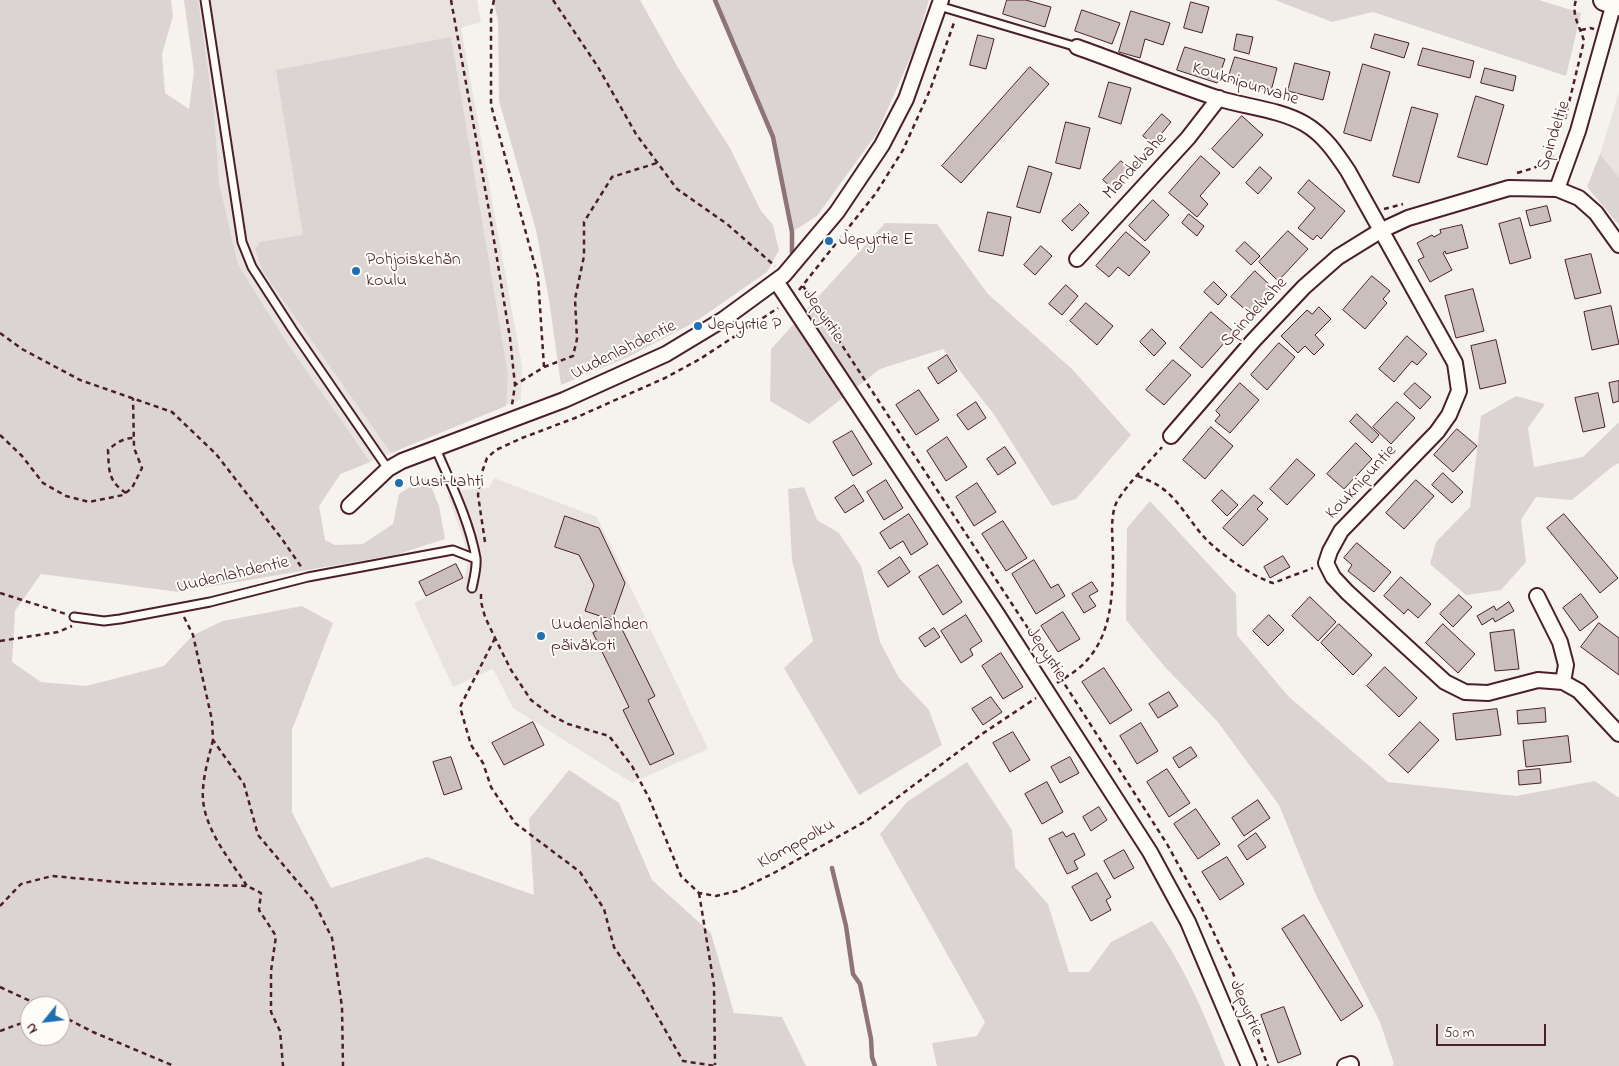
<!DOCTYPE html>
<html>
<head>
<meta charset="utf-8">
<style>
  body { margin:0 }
  #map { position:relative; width:1619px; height:1066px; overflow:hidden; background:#f6f3ef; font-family:"Indie Flower",sans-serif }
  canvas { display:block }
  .north { position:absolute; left:20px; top:996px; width:50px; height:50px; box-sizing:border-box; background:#fdfcf7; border:1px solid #b5a4a5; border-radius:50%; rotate:241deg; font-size:14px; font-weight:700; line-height:20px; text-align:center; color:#4a1f2b }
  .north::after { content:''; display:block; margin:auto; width:18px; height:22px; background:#1f6fb2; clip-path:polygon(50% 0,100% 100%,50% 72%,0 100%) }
  .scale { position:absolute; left:1436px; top:1024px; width:110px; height:22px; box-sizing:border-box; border:2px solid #4a1f2b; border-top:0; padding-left:6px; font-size:15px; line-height:18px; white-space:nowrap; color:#4a1f2b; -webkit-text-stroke:4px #fdfcf7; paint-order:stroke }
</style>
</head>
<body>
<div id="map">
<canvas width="1619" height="1066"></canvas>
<div class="north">N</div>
<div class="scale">50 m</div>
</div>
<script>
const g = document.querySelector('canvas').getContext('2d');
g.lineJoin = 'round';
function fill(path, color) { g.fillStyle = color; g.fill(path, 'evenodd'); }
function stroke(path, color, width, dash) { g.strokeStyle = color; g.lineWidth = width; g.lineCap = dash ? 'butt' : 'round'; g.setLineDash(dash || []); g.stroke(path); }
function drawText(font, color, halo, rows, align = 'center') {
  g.font = font + ' "Indie Flower",sans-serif'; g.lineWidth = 4; g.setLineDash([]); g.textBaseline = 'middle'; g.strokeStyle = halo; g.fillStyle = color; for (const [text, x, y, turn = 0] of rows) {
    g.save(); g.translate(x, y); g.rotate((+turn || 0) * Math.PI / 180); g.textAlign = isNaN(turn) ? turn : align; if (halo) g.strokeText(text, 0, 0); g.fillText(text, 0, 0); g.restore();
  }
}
fill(new Path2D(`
  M 184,0 L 477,0 L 481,22 L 461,28 L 522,366 L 521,399 L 341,474 L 319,506 L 325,540 L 223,329 L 190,109 L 194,71 Z
  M 1619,92 L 1619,177 L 1600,154 Z
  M 494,478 L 597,517 L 708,749 L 632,783 L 513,708 L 493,669 L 453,687 L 414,603 L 464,579 L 468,562 L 464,541 L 448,496 L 462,490 L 489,488 Z`), '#e9e3e0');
fill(new Path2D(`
  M 0,0 L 171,0 L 173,16 L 162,54 L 165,93 L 189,109 L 194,71 L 184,0 L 198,0 L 214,113 L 219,183 L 238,265 L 285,340 L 370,462 L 340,474 L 319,506 L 325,540 L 335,545 L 363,544 L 393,524 L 399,494 L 427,476 L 439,506 L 445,539 L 395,555 L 179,592 L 41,574 L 15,611 L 12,662 L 41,682 L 86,686 L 164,666 L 193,635 L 223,621 L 302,606 L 333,623 L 292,730 L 292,812 L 331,888 L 427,857 L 534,895 L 529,819 L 569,770 L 619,803 L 652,880 L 711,933 L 734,1013 L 782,1017 L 806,1066 L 0,1066 ZM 30,1006 L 60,1006 L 60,1036 L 30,1036 Z
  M 493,0 L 640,0 L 677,66 L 730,148 L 761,211 L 773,225 L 779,250 L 767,272 L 695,322 L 630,356 L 561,385 L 549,300 L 536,230 L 499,101 L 498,20 Z
  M 715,0 L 929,0 L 915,47 L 877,133 L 817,216 L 792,232 L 773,137 Z
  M 1275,0 L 1539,0 L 1581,13 L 1566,76 L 1373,12 L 1332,22 Z
  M 451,37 L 508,374 L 506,406 L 391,453 L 262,270 L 255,249 L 260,242 L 303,235 L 276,70 Z
  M 1600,154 L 1619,177 L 1619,225 L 1587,187 Z
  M 885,223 L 937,224 L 987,293 L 1073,370 L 1131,435 L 1076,499 L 1052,506 L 995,416 L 943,349 L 880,369 L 809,424 L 770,401 L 771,349 Z
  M 1516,396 L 1545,404 L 1528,428 L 1534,467 L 1583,457 L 1619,422 L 1619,463 L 1613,466 L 1572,500 L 1536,497 L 1521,520 L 1526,562 L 1501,590 L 1466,595 L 1430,564 L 1436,542 L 1470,507 L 1481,416 Z
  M 804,487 L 817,520 L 839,533 L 861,566 L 880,642 L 899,678 L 929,710 L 942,745 L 859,795 L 784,668 L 813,641 L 792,560 L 788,489 Z
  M 1150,501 L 1236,594 L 1237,635 L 1288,696 L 1388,782 L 1516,796 L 1595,781 L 1619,798 L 1619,1066 L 1392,1066 L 1394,1064 L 1380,1022 L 1315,893 L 1279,805 L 1217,721 L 1165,667 L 1126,620 L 1127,528 Z
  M 967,762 L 1012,830 L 1015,867 L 1048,904 L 1069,972 L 1089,972 L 1111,942 L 1152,921 C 1184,965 1205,1015 1225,1066 L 937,1066 L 932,1043 L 977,1036 L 985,1022 L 880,834 L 907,802 Z`), '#dcd4d2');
stroke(new Path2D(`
  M 715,0 L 773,137 L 792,232 L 792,252
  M 832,868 L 846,926 L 853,974 L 860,984 L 871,1039 L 872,1057 L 875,1066`), '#8e7378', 4.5);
const building = new Path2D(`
  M 1007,0 L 1026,0 L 1051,7 L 1045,27 L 1003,14 Z
  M 1191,2 L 1209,7 L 1202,33 L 1184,28 Z
  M 1082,10 L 1120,23 L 1112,44 L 1075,31 Z
  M 1131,11 L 1170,23 L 1163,45 L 1145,39 L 1140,58 L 1119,52 Z
  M 1237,34 L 1253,37 L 1249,54 L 1234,50 Z
  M 1375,34 L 1409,43 L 1404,58 L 1371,48 Z
  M 978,35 L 994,39 L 986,69 L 970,65 Z
  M 1185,47 L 1225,59 L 1217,83 L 1177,70 Z
  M 1423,48 L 1474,61 L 1470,78 L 1418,65 Z
  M 1235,57 L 1277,68 L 1271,91 L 1228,79 Z
  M 1295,63 L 1330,72 L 1323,100 L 1288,91 Z
  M 1363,64 L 1390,72 L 1371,141 L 1344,133 Z
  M 1030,67 L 1049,84 L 961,183 L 942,166 Z
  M 1485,68 L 1516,76 L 1513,91 L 1481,83 Z
  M 1109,82 L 1131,88 L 1121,124 L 1099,117 Z
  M 1476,96 L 1504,105 L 1487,165 L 1458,157 Z
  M 1412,107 L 1438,114 L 1419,183 L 1393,176 Z
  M 1162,114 L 1171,122 L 1153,144 L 1143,136 Z
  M 1242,116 L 1263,135 L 1233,168 L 1212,149 Z
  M 1066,122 L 1090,128 L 1080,169 L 1056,163 Z
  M 1201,156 L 1220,173 L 1200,196 L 1208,204 L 1197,217 L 1169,193 Z
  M 1121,161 L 1130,169 L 1113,189 L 1103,180 Z
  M 1029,166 L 1052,173 L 1040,213 L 1017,207 Z
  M 1260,167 L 1272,178 L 1258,194 L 1246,183 Z
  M 1309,180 L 1345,211 L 1321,239 L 1317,235 L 1313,240 L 1298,228 L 1315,208 L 1298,193 Z
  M 1153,200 L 1169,215 L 1145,241 L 1129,226 Z
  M 1080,204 L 1089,213 L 1072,231 L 1062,221 Z
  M 1547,206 L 1551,221 L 1530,226 L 1526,211 Z
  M 988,212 L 1011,217 L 1003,256 L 979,251 Z
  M 1189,214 L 1204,226 L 1197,236 L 1182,223 Z
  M 1520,218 L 1531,258 L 1510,264 L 1499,224 Z
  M 1462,225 L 1468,248 L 1446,254 L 1445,251 L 1443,253 L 1452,270 L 1430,282 L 1418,260 L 1424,257 L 1417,243 L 1432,235 L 1434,237 L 1441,233 L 1440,230 Z
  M 1288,231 L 1308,249 L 1278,281 L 1259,262 Z
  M 1126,232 L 1150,252 L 1129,276 L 1118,267 L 1109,277 L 1096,266 Z
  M 1245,242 L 1260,256 L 1251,265 L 1236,251 Z
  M 1041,246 L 1052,256 L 1035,275 L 1024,265 Z
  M 1591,254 L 1601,293 L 1575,299 L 1565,260 Z
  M 1255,271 L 1273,288 L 1249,313 L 1231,297 Z
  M 1372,276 L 1390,291 L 1383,299 L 1387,303 L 1365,329 L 1343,310 Z
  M 1214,282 L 1227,295 L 1218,305 L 1204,292 Z
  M 1066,285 L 1078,296 L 1062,315 L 1049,304 Z
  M 1473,289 L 1484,331 L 1456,338 L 1445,296 Z
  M 1086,303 L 1113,326 L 1097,345 L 1070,321 Z
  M 1611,306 L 1619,344 L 1592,350 L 1584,312 Z
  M 1319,307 L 1331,319 L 1315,335 L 1324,345 L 1314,355 L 1305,346 L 1298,353 L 1281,336 L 1307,310 L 1312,314 Z
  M 1211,312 L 1234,332 L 1202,368 L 1180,348 Z
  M 1152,329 L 1166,343 L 1154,356 L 1140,342 Z
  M 1407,336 L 1427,354 L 1417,365 L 1412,361 L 1394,382 L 1379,369 Z
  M 1496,340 L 1506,383 L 1480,389 L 1471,346 Z
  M 1279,343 L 1295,357 L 1267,390 L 1251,375 Z
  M 947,355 L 957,371 L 938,384 L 928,368 Z
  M 1173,360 L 1191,375 L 1164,405 L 1146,390 Z
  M 1619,381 L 1619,401 L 1613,403 L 1609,383 Z
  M 1240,383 L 1259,400 L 1230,433 L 1215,421 L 1220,415 L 1216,411 Z
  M 1415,383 L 1431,397 L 1420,409 L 1404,394 Z
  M 919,390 L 939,420 L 916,435 L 896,405 Z
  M 1598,393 L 1605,427 L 1583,432 L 1575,398 Z
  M 976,402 L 986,418 L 968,430 L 957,415 Z
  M 1397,402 L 1415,418 L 1391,444 L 1373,427 Z
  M 1357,414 L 1379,435 L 1372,443 L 1350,422 Z
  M 1211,427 L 1233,446 L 1205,479 L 1183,460 Z
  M 1457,429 L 1477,446 L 1453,472 L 1434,455 Z
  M 852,431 L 872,464 L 853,476 L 833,442 Z
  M 947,437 L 967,467 L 946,481 L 927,451 Z
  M 1356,443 L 1372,459 L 1344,489 L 1327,474 Z
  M 1005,447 L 1016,463 L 998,475 L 987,459 Z
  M 1297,459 L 1315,475 L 1287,505 L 1270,489 Z
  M 1443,473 L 1463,492 L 1452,503 L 1432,485 Z
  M 886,480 L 903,508 L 884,520 L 867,492 Z
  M 1416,480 L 1434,496 L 1404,529 L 1386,513 Z
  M 977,483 L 996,512 L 974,526 L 956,497 Z
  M 854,485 L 864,501 L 845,513 L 835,498 Z
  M 1222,490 L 1238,505 L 1227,516 L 1212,501 Z
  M 1254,495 L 1263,503 L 1257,509 L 1268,519 L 1243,546 L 1223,528 Z
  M 909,514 L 928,544 L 911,555 L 903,541 L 890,549 L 880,533 Z
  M 1564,514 L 1618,578 L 1600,593 L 1547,528 Z
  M 565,516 L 599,528 L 625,583 L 612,620 L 585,611 L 594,585 L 579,555 L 555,547 Z
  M 1003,521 L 1027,558 L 1006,571 L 982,534 Z
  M 1357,543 L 1391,572 L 1374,592 L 1348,571 L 1352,565 L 1344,558 Z
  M 1283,556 L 1290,567 L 1270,578 L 1264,567 Z
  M 900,557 L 910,572 L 888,587 L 878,572 Z
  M 1034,560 L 1051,588 L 1058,584 L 1065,596 L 1036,614 L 1012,574 Z
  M 456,564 L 463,578 L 426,596 L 419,582 Z
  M 938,565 L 962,602 L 943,615 L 919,577 Z
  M 1401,577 L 1431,604 L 1418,618 L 1408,609 L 1404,614 L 1384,596 Z
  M 1092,582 L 1098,591 L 1089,596 L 1096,606 L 1084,613 L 1072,594 Z
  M 1581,594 L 1598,617 L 1580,631 L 1563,608 Z
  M 1459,595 L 1472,607 L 1453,627 L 1440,614 Z
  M 1310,597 L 1336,622 L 1318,641 L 1292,616 Z
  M 1509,602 L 1514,611 L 1495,622 L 1493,618 L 1482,625 L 1477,616 L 1494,606 L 1496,610 Z
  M 1063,612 L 1080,639 L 1058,652 L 1041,626 Z
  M 966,615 L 982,641 L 970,649 L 973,655 L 961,663 L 941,631 Z
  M 1269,615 L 1284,630 L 1268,646 L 1253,631 Z
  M 618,621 L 655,696 L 648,700 L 674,754 L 650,765 L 623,710 L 629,707 L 593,633 Z
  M 1599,623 L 1619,638 L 1619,675 L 1581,647 Z
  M 1339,624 L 1372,655 L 1353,675 L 1321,643 Z
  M 1443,624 L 1475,654 L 1458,673 L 1426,643 Z
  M 934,628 L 940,637 L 925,647 L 919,638 Z
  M 1514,630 L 1519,669 L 1495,671 L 1490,633 Z
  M 1001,653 L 1023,687 L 1003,699 L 982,666 Z
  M 1385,667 L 1417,698 L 1399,717 L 1367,686 Z
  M 1104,668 L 1132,710 L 1110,724 L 1082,682 Z
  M 1169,692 L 1178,706 L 1158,718 L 1149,704 Z
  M 991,697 L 1002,712 L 983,725 L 972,709 Z
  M 1545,708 L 1546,722 L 1518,724 L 1517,711 Z
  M 1497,709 L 1501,735 L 1456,740 L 1453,714 Z
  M 533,722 L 544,745 L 504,765 L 492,743 Z
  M 1420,722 L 1439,740 L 1408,773 L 1389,755 Z
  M 1141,723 L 1158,751 L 1137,764 L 1120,736 Z
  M 1013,732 L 1030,760 L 1010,772 L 993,743 Z
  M 1568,736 L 1571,762 L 1526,767 L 1523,741 Z
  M 1191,747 L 1197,756 L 1179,768 L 1173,758 Z
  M 451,757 L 462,789 L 444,795 L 433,762 Z
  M 1070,757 L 1079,773 L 1060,783 L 1051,767 Z
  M 1167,769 L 1190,803 L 1169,817 L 1147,782 Z
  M 1540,769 L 1541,783 L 1519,785 L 1518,771 Z
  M 1047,782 L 1063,812 L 1042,824 L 1025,794 Z
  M 1258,800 L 1270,818 L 1244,836 L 1232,818 Z
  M 1099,807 L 1107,820 L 1091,831 L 1083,817 Z
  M 1196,809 L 1220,844 L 1198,859 L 1174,824 Z
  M 1063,832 L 1066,837 L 1074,833 L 1085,855 L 1074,861 L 1078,869 L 1067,874 L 1049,839 Z
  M 1256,833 L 1266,847 L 1247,860 L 1238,846 Z
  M 1124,850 L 1134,868 L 1114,879 L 1104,861 Z
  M 1227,857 L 1244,884 L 1220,900 L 1202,872 Z
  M 1097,873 L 1111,897 L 1106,900 L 1111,910 L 1091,921 L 1072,887 Z
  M 1304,915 L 1363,1006 L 1341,1021 L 1282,929 Z
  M 1284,1007 L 1301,1054 L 1278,1063 L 1261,1015 Z`);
fill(building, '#cbbfbe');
stroke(building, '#4a1f2b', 1);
const service = new Path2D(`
  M 205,0 L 242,242 L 252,267 L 292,329 L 388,469
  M 939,6 L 1077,47
  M 436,449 C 451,484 469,520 476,558 C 477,568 474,578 472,588
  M 74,617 L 104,621 L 120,619 L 210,602 L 308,577 L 453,550 L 476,559`);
const minor = new Path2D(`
  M 1077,47 C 1124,64 1170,82 1217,98 C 1245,107 1279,109 1305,124 C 1324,135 1336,153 1348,171 L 1455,363 L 1459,391 L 1449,415 L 1437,432 L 1341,531 L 1330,551 L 1326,563 L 1333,577 L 1347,592 L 1445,682 L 1465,692 L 1488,693 L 1538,680 L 1563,682
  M 1557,189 L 1579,198 L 1596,213 L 1619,245
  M 1077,259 L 1188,138 L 1219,98
  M 776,281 L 997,614 L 1150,852 L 1188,922 L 1249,1066
  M 1171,436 L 1253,341 L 1304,287 L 1338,257 L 1380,231 L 1408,218 L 1509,188 L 1557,189 L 1578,131 L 1614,3
  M 349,506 L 388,469 L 402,461 L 564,400 L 666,354 L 724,319 L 784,275 L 837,212 L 882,145 L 906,99 L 941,0
  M 1537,596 L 1560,642 L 1566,665 L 1563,682 L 1579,691 L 1619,734
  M 1345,1066 L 1351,1064`);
const secondary = new Path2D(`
  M 1604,0 L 1619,5`);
stroke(service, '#4a1f2b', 11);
stroke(minor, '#4a1f2b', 18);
stroke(secondary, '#4a1f2b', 24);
stroke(new Path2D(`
  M 451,0 L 490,216 L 510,338 L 515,385 L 512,405
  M 494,0 L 491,13 L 491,105 L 538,277 L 544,367 L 515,385
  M 553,0 L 598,67 L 636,134 L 677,189 L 727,224 L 775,266
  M 1581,30 L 1590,28 L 1594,29
  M 1565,119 L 1584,41 C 1580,26 1571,16 1576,0
  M 1517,173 C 1531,169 1543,166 1553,155
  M 1384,209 L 1403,204
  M 803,286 L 1062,680 L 1167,844 L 1201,906 L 1233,973 L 1268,1066
  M 799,290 L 876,193 L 903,150 L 930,90 L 955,20
  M 0,333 L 22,349 L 80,380 L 172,412 L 216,454 L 282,539 L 302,568
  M 544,367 L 573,356 L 577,339 L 575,299 L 584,256 L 584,222 L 612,177 L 657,163
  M 0,435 L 22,456 L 43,483 L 66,496 L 89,502 L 123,495 L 132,488 L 142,468 L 134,448 L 133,398
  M 1138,476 C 1145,479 1153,482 1159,486 C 1179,499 1189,521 1205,538 C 1220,554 1253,577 1273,583 L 1313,568
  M 126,493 C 108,481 109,471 108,450 C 115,444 123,438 133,438
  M 485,542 L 478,495 L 481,475 L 487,458 L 496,450 L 522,438 L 575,418 L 665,378 L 700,359 L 778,308
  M 0,593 L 66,614
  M 481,594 L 481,602 L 485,617 L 495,638 L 511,670 L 531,700 L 551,715 L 568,724 L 609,736 L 632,766 L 649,798 L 681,876 L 699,893 L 716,896 L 737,891 L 772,874 L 866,821 L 982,734 L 1036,698
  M 184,617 L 193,635 L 212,720 L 213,740 L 244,784 L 258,835 L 313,900 L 332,938 L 342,1007 L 343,1066
  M 495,638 L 460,707 L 471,745 L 483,763 L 491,787 L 515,823 L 580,872 L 604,909 L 614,947 L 640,986 L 683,1061 L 715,1066
  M 0,641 L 58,632 L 72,626
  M 1057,683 C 1064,678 1072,674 1079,668 C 1112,640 1113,596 1113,556 C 1113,540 1110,522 1115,506 C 1119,493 1151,460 1162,447
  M 213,740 C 209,756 204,773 203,789 C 200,825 229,858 247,886
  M 699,893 L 714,985 L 715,1065
  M 0,906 L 21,884 L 52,876 L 129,883 L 247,886 L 261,893 L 259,910 L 276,936 L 271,971 L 271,1012 L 280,1031 L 283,1066
  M 0,987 L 41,1006
  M 60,1015 L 93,1032 L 174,1066
  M 0,1031 L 30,1020`), '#4a1f2b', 2.5, [5, 4]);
stroke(service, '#fdfcf7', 7);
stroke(minor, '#fdfcf7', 14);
stroke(secondary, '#fdfcf7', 20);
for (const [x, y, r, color] of [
  [829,241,5,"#1f6fb2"],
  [356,271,5,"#1f6fb2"],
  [698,326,5,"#1f6fb2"],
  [399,483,5,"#1f6fb2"],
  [541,636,5,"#1f6fb2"]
]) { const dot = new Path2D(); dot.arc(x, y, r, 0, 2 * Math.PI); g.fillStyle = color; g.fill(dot); stroke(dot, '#fdfcf7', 2); }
drawText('18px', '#4a1f2b', '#fdfcf7', [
  ["Kouknipunvahe",1245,85,17],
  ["Spindeltie",1555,136,-72],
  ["Mandelvahe",1136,167,-47],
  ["Spindelvahe",1255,313,-47],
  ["Jepyrtie",822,316,56],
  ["Uudenlahdentie",624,351,-26],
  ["Kouknipuntie",1362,483,-47],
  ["Uudenlahdentie",233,576,-13],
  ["Jepyrtie",1045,654,57],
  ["Klomppolku",797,845,-29],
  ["Jepyrtie",1245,1009,67]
]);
drawText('18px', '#4a1f2b', '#fdfcf7', [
  ["Jepyrtie E",839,241],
  ["Pohjoiskehän",366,261],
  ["koulu",366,282],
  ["Jepyrtie P",708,326],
  ["Uusi-Lahti",409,483],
  ["Uudenlahden",551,626],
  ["päiväkoti",551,647]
], 'left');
</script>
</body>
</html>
